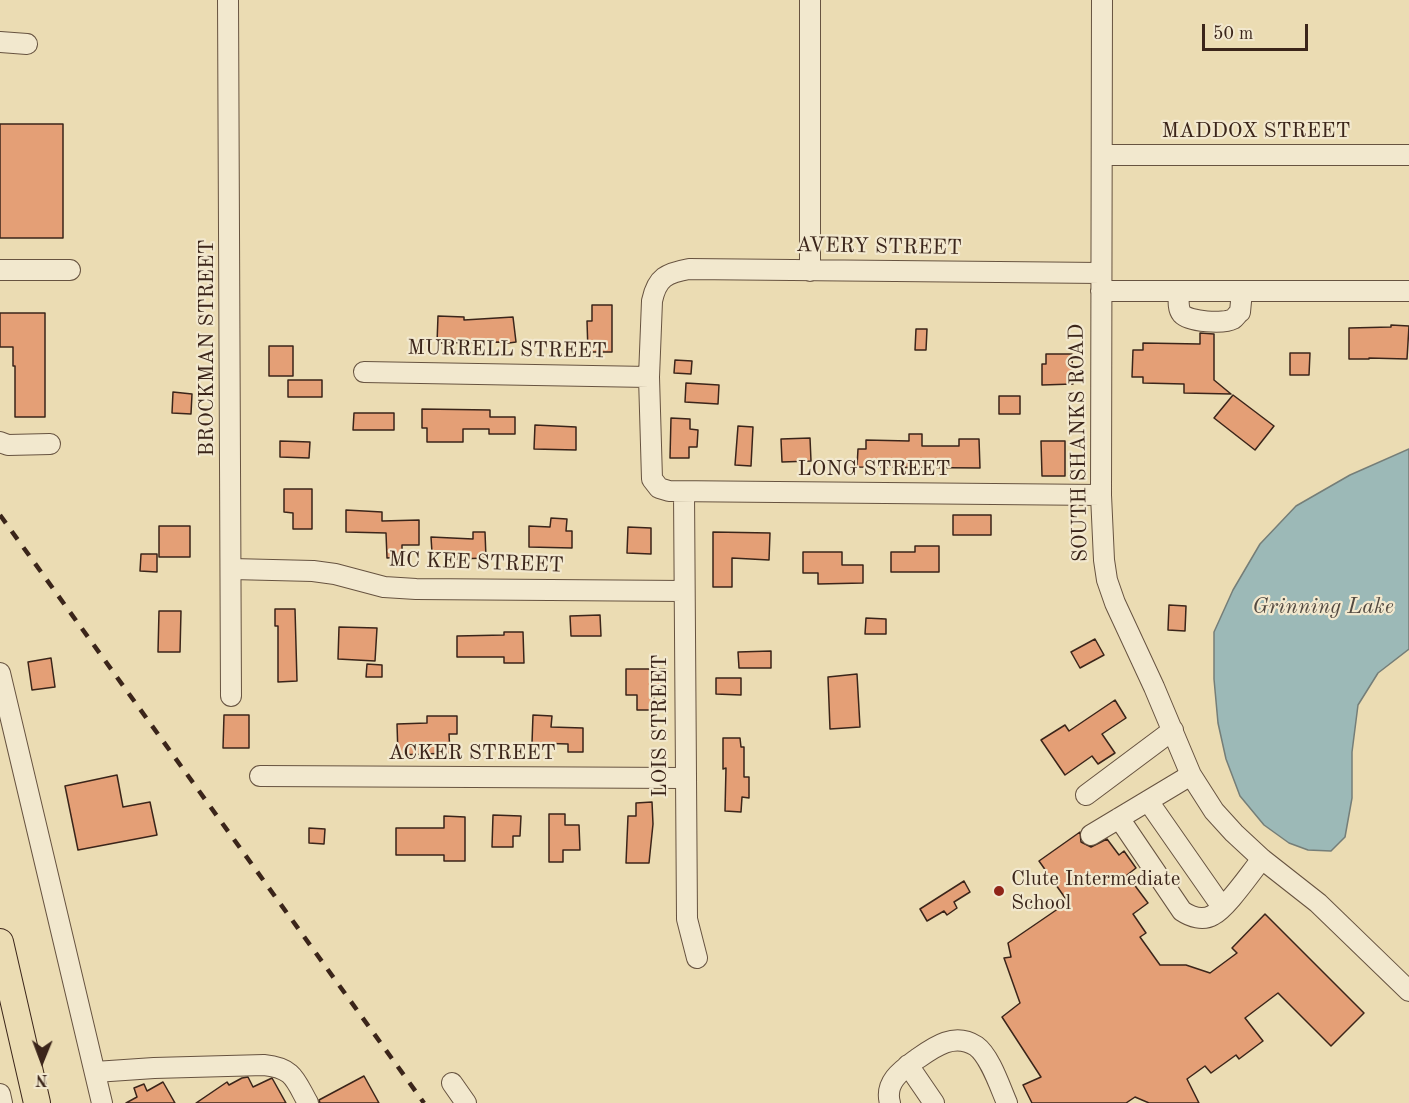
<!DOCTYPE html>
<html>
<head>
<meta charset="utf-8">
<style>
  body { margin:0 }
  #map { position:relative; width:1409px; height:1103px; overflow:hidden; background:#ebdcb3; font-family:"Old Standard TT",serif }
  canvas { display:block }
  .north { position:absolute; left:12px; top:1031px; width:60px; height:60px; -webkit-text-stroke:4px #f2e8ce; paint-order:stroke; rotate:181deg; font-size:16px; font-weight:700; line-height:24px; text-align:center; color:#3b251a }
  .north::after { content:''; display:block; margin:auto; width:21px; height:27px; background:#3b251a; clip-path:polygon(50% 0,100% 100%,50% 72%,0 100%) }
  .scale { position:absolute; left:1202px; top:24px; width:106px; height:27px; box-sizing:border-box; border:3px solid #3b251a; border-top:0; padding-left:8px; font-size:18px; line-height:21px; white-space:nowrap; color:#3b251a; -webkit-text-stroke:4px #f2e8ce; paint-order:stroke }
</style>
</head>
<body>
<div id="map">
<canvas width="1409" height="1103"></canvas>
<div class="north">N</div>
<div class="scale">50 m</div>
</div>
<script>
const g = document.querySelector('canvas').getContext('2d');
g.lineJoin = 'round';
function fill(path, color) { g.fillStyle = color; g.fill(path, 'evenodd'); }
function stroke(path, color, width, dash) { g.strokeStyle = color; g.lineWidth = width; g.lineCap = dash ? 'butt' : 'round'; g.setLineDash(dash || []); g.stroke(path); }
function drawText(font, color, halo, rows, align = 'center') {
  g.font = font + ' "Old Standard TT",serif'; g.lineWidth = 4.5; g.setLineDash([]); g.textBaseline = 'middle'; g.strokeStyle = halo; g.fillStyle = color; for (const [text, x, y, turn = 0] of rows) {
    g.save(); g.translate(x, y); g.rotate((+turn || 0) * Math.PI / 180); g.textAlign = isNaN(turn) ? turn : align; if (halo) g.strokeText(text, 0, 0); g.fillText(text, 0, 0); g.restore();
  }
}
const water = new Path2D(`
  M 1409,449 L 1409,649 L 1378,673 L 1358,705 L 1352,752 L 1352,798 L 1345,837 L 1331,851 L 1308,850 L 1289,843 L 1264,825 L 1240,796 L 1226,759 L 1218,723 L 1214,679 L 1214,632 L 1233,590 L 1260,544 L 1296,506 L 1350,475 Z`);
fill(water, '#9cb9b7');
stroke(water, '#757e78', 1.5);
const building = new Path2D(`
  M 0,124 L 63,124 L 63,238 L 0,238 Z
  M 592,305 L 612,305 L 612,352 L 588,352 L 587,321 L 592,321 Z
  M 0,313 L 45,313 L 45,417 L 15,417 L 15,366 L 13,366 L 13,347 L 0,347 Z
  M 438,316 L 464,317 L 464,320 L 513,317 L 516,342 L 502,344 L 501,342 L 437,343 Z
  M 1391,325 L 1409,326 L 1407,359 L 1369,358 L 1369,359 L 1349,359 L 1349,328 L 1391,327 Z
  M 916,329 L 927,329 L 926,350 L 915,350 Z
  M 1200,333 L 1214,334 L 1214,380 L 1231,394 L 1184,393 L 1184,384 L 1143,383 L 1143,377 L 1132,377 L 1133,350 L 1143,350 L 1143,343 L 1200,344 Z
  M 269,346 L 293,346 L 293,376 L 269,376 Z
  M 1290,353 L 1310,353 L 1309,375 L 1290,375 Z
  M 1046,354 L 1072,354 L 1073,384 L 1042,385 L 1042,364 L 1046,364 Z
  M 675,360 L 692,361 L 691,374 L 674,373 Z
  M 288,380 L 322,380 L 322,397 L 288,397 Z
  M 686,383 L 719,385 L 718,404 L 685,402 Z
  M 173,392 L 192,394 L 191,414 L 172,413 Z
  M 1233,395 L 1274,426 L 1255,450 L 1214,418 Z
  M 999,396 L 1020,396 L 1020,414 L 999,414 Z
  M 422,409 L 490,410 L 490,417 L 515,417 L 515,434 L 489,434 L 489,429 L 463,429 L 463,442 L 427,442 L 427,428 L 422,428 Z
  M 354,413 L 394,413 L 394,430 L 353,430 Z
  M 671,418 L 690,419 L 690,429 L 698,430 L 697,447 L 689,447 L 689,458 L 670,458 Z
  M 535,425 L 576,427 L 576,450 L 534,449 Z
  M 738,426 L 753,427 L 751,466 L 735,465 Z
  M 909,434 L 922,434 L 922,446 L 959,446 L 959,439 L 979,439 L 980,468 L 857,467 L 858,449 L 866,449 L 866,440 L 909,441 Z
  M 810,438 L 811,461 L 782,462 L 781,439 Z
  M 280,441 L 310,442 L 309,458 L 280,457 Z
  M 1041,441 L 1065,441 L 1065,476 L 1042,476 Z
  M 284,489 L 312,489 L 312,529 L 293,529 L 293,513 L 284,512 Z
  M 346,510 L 382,512 L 382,521 L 419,520 L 419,545 L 402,545 L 402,557 L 387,558 L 386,533 L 346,532 Z
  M 953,515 L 991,515 L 991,535 L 953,535 Z
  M 551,518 L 567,519 L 566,531 L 572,531 L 572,548 L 529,547 L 529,526 L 550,527 Z
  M 159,526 L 190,526 L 190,557 L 159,557 Z
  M 628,527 L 651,528 L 651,554 L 627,553 Z
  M 473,532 L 485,532 L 486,558 L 457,559 L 457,553 L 432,553 L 431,537 L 473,539 Z
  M 713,532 L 770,533 L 769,560 L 732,558 L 732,587 L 713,587 Z
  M 915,546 L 939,546 L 939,572 L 891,572 L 891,552 L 915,552 Z
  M 803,552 L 842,552 L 842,565 L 863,565 L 863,583 L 818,584 L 818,573 L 803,573 Z
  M 141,554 L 157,554 L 157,572 L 140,571 Z
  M 1169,605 L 1186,606 L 1185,631 L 1168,630 Z
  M 275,609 L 295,609 L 297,681 L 278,682 L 278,626 L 275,626 Z
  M 159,611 L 181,611 L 180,652 L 158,652 Z
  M 600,615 L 601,636 L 571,636 L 570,616 Z
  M 866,618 L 886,619 L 886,634 L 865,634 Z
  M 339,627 L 377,628 L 375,661 L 338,659 Z
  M 504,632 L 523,632 L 524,663 L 504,663 L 504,657 L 457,657 L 457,636 L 504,635 Z
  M 1095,639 L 1104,655 L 1080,668 L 1071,652 Z
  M 771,651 L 771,668 L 739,668 L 738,652 Z
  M 51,658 L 55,687 L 32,690 L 28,662 Z
  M 367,664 L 382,665 L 382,677 L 366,677 Z
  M 626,669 L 665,669 L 664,695 L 654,695 L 653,710 L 637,710 L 637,695 L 626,695 Z
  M 857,674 L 860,727 L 830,729 L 828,677 Z
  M 716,678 L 741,678 L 741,695 L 716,694 Z
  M 1115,700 L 1126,718 L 1102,734 L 1115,753 L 1098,764 L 1092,756 L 1065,775 L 1041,740 L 1065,725 L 1069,731 Z
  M 224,715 L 249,715 L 249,748 L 223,748 Z
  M 533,715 L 552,716 L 551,727 L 583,728 L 583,752 L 568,752 L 568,744 L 532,743 Z
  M 427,716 L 457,716 L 457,734 L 449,734 L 450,753 L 398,755 L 397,724 L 427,723 Z
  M 723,738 L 740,738 L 741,747 L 744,747 L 744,777 L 749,777 L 749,798 L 742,797 L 741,812 L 725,811 L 726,768 L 723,769 Z
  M 117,775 L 123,807 L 150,802 L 157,835 L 78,850 L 65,786 Z
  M 652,802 L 653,824 L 649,863 L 626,863 L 628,816 L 636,816 L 636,803 Z
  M 549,814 L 565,814 L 565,825 L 579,825 L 580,850 L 563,850 L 563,862 L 549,862 Z
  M 493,815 L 521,816 L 520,836 L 513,836 L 513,847 L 492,847 Z
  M 444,816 L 465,817 L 465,861 L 444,861 L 444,855 L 396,855 L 396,828 L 444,828 Z
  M 309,828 L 325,829 L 324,844 L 309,843 Z
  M 1080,832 L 1081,842 L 1091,847 L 1107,839 L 1119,855 L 1124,851 L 1136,868 L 1127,875 L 1148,903 L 1133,914 L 1146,933 L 1140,937 L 1160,965 L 1186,965 L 1210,973 L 1237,953 L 1232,948 L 1265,914 L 1364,1013 L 1331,1046 L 1278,993 L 1245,1018 L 1263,1041 L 1239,1059 L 1236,1055 L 1211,1073 L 1205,1066 L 1187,1079 L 1199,1103 L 1149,1103 L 1135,1097 L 1126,1103 L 1032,1103 L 1023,1085 L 1041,1077 L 1002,1017 L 1020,1003 L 1004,958 L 1011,957 L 1008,943 L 1068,902 L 1039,861 Z
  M 964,881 L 970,892 L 954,902 L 957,908 L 947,915 L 944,911 L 927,921 L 920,909 Z
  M 364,1076 L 379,1103 L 320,1103 L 319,1100 Z
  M 248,1077 L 253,1087 L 272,1078 L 286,1103 L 196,1103 L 227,1082 L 229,1085 L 242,1078 Z
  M 163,1082 L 175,1103 L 126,1103 L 137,1097 L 134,1088 L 144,1084 L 147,1091 Z`);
fill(building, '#e49f76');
stroke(building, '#3b251a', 1.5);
const minor = new Path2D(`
  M 228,0 L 231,696
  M 810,0 L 810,271
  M 1102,0 L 1101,495 L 1104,560 L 1107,580 L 1115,603 L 1154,687 L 1191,775 L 1214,811 L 1234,833 L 1262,859 L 1318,903 L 1409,991
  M 0,42 L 27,44
  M 1103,155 L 1409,155
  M 0,270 L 70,270
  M 1101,273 L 689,269 C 667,273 657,277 652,301 L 649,377 L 652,479 L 659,488 L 669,491 L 1101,495
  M 1101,291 L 1409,291
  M 1179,291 C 1179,298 1177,308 1182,314 C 1189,322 1224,324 1233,319 C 1236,317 1237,314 1240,312 L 1242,291
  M 364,372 L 649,377
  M 0,442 L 8,445 L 50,444
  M 684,492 L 687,919 L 697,958
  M 232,569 L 313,571 L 335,574 L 384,587 L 416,589 L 684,591
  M 0,673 L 102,1103
  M 260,776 L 684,778
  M 1086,795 L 1173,730
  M 1148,801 L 1222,907
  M 1119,818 L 1182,911 C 1191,917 1203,921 1213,915 C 1227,908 1251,872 1262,859
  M 1091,835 L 1191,775
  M 908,1065 L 934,1103
  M 95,1072 L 154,1068 L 264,1065 C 294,1068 295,1080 308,1103
  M 452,1083 L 466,1103
  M 0,1094 L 2,1103
  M 890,1103 C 884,1082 902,1070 917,1059 C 934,1047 954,1032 976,1046 C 990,1056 1000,1087 1007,1103`);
const major = new Path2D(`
  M 0,942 L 37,1103`);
stroke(minor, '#675340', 22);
stroke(major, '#3b251a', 28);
stroke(minor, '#f2e8ce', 20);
stroke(major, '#ebdcb3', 26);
stroke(new Path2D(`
  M 0,515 L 424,1103`), '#3b251a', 4.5, [10, 10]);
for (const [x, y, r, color] of [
  [999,891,6,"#8f2418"]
]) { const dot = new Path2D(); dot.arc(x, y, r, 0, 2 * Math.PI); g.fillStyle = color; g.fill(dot); stroke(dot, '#f2e8ce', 2); }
drawText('21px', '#3b251a', '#f2e8ce', [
  ["MADDOX STREET",1256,131],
  ["AVERY STREET",879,247,1],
  ["BROCKMAN STREET",207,348,-90],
  ["MURRELL STREET",507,350,1],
  ["SOUTH SHANKS ROAD",1079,443,-91],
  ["LONG STREET",874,469],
  ["MC KEE STREET",476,563,2],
  ["LOIS STREET",660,726,-90],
  ["ACKER STREET",472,753]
]);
drawText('21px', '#3b251a', '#f2e8ce', [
  ["Clute Intermediate",1011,879],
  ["School",1011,903]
], 'left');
drawText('italic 22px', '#534a41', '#f2e8ce', [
  ["Grinning Lake",1323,607]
]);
</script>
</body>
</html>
